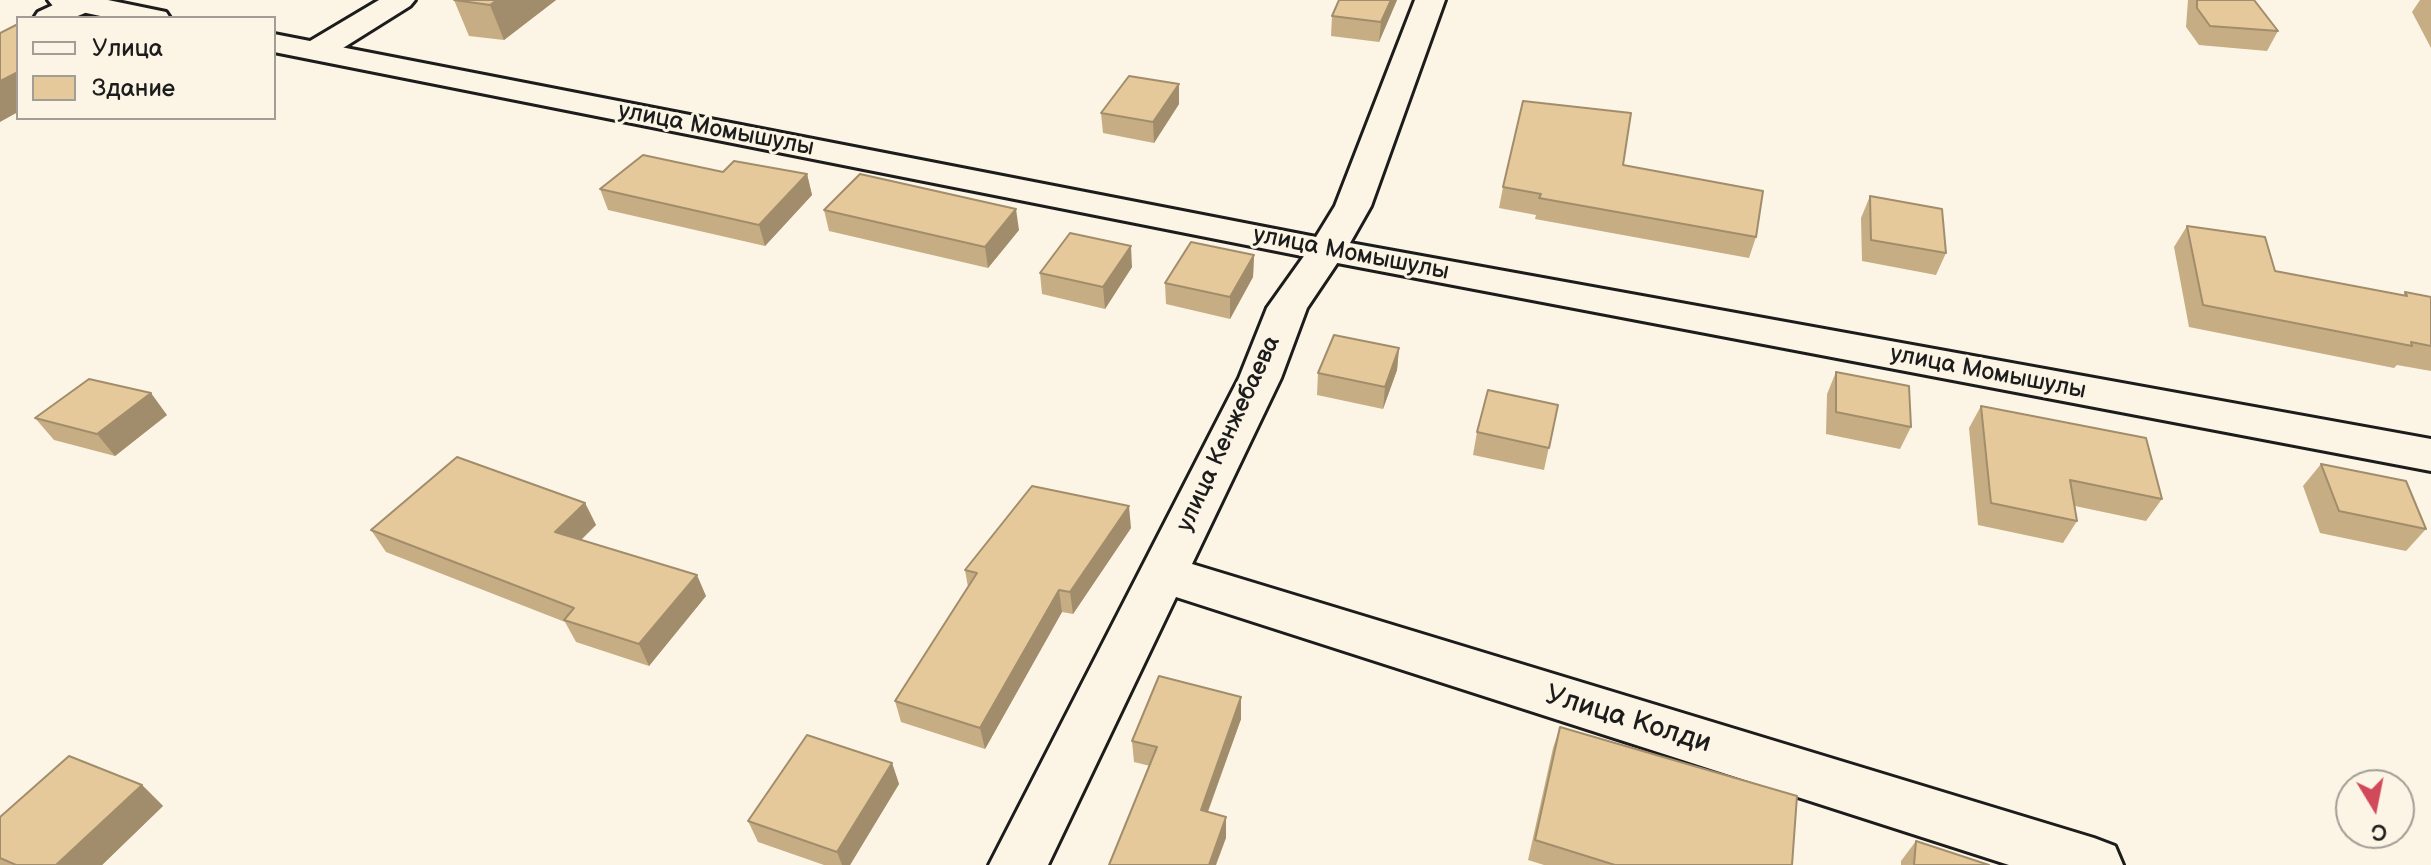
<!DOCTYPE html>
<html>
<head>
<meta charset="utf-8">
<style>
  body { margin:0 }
  #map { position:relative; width:2431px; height:865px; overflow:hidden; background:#fcf5e5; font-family:"Balsamiq Sans",sans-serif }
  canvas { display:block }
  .legend { position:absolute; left:16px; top:16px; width:260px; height:104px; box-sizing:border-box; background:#fcf5e5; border:2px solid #a29e95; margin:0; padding:10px 14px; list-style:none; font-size:24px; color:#1c1c1c }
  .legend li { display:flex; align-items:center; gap:16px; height:40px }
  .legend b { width:40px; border:2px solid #a29e95 }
  .north { position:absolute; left:2335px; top:769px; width:80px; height:80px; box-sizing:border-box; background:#fcf5e5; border:2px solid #a29e95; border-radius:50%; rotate:170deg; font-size:22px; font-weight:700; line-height:32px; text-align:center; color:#1c1c1c }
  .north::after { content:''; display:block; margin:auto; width:28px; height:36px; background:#d1495b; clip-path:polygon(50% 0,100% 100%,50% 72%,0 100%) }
</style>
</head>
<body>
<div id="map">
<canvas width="2431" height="865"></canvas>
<ul class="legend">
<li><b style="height:10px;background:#fcf5e5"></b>Улица</li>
<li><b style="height:22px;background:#e6c99a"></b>Здание</li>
</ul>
<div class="north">С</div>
</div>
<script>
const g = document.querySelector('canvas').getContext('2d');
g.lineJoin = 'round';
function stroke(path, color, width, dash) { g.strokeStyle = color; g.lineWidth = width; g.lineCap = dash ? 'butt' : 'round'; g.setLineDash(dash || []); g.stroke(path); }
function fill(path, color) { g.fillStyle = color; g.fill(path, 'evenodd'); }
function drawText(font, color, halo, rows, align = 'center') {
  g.font = font + ' "Balsamiq Sans",sans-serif'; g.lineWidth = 6; g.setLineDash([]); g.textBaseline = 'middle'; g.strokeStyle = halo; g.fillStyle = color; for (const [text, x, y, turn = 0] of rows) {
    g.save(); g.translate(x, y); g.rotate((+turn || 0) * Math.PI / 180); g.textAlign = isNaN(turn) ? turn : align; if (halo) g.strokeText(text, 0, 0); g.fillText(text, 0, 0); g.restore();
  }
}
const minor = new Path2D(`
  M 64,0 L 96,3 C 82,23 55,18 34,18 L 38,12 Z
  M 379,0 L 415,0 L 410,6 L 327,58 L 305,58 L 300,51 L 305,44 Z
  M 1327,239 L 1340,242 L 1346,250 L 1307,308 L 1281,378 L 1192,564 L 2094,838 L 2115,846 L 2123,865 L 2009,865 L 1176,597 L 1048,865 L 989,865 L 1239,378 L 1267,308 L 1314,242 Z`);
const tertiary = new Path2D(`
  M 48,0 L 108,0 L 166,12 L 170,18 L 110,18 L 53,6 Z
  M 1415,0 L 1445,0 L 1371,206 L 1350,243 L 2431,439 L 2431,471 L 1327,261 L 274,52 L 274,34 L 1316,237 L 1335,206 Z`);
stroke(minor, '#1c1c1c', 6);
stroke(tertiary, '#1c1c1c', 6);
fill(minor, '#fcf5e5');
fill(tertiary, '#fcf5e5');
fill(new Path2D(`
  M 454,0 L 556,0 L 504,40 L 469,36 Z
  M 1339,0 L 1397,0 L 1379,42 L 1331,36 L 1332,16 Z
  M 2188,0 L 2254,0 L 2278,31 L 2267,51 L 2199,45 L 2186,27 Z
  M 2420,0 L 2431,0 L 2431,48 L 2412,12 Z
  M 1179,84 L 1179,104 L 1154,143 L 1103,133 L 1101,113 Z
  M 1623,165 L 1756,237 L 1749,258 L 1535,219 L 1536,215 L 1499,208 L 1503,187 Z
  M 807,174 L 812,195 L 765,246 L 608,210 L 600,189 Z
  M 1870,196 L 1946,253 L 1936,275 L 1862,261 L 1861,218 Z
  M 824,210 L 1019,230 L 988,268 L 829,231 Z
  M 2187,226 L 2275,271 L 2403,296 L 2405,292 L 2431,297 L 2431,371 L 2397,365 L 2394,368 L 2189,327 L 2174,247 Z
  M 1254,255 L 1253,277 L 1230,319 L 1166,304 L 1165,283 Z
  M 1132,267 L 1105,309 L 1042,294 L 1040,273 Z
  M 1399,348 L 1397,370 L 1383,409 L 1317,395 L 1318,373 Z
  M 1836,372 L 1911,427 L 1900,449 L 1826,434 L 1827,394 Z
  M 1558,405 L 1544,470 L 1473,455 L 1477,432 Z
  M 1981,406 L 2162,499 L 2146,521 L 2075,506 L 2077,521 L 2063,543 L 1978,525 L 1969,428 Z
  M 167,415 L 115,456 L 54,440 L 35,418 Z
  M 2321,464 L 2426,529 L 2406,551 L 2320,533 L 2303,486 Z
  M 585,503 L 596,525 L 581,539 L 706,596 L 649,666 L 576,642 L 565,622 L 386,552 L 371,530 Z
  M 1131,528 L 1073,614 L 1062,612 L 985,749 L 901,722 L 895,701 L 968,587 L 965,570 Z
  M 1241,697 L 1241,719 L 1208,812 L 1226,817 L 1226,838 L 1150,766 L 1134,762 L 1132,741 Z
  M 1560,727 L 1792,865 L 1544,865 L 1528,860 L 1553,748 Z
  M 892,763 L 899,784 L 850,865 L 824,865 L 758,842 L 748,821 Z
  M 142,785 L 163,806 L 102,865 L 0,865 L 0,817 Z
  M 1916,841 L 1989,865 L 1901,865 L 1901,861 Z`), '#c6ad84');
fill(new Path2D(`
  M 497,0 L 556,0 L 504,40 L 490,5 Z
  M 1391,0 L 1397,0 L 1379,42 L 1381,22 Z
  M 18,72 L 18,112 L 0,122 L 0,81 Z
  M 1179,84 L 1179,104 L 1154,143 L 1153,122 Z
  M 807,174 L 812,195 L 765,246 L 759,225 Z
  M 1016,209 L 1019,230 L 988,268 L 985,247 Z
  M 1131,246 L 1132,267 L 1105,309 L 1103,287 Z
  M 1254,255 L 1253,277 L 1230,319 L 1230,297 Z
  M 1399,348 L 1397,370 L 1383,409 L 1385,387 Z
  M 151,393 L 167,415 L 115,456 L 97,434 Z
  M 585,503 L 596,525 L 567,554 L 555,532 Z
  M 1129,506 L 1131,528 L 1073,614 L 1070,592 Z
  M 697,575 L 706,596 L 649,666 L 639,644 Z
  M 1059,590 L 1062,612 L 985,749 L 980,728 Z
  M 1241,697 L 1241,719 L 1201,830 L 1201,810 Z
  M 892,763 L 899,784 L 850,865 L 842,865 L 837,852 Z
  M 142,785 L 163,806 L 102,865 L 56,865 Z
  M 1226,817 L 1226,838 L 1216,865 L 1209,865 Z`), '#a18d6c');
const building = new Path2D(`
  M 454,0 L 497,0 L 490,5 Z
  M 1339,0 L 1391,0 L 1381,22 L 1332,16 Z
  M 2197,0 L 2254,0 L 2278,31 L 2210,26 L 2197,8 Z
  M 18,24 L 18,72 L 0,81 L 0,33 Z
  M 1129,76 L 1179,84 L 1153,122 L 1101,113 Z
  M 1523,101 L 1631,113 L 1623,165 L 1763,191 L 1756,237 L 1539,198 L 1541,194 L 1503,187 Z
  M 643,155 L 723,172 L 734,161 L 807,174 L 759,225 L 600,189 Z
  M 860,174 L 1016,209 L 985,247 L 824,210 Z
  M 1870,196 L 1942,209 L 1946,253 L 1871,240 Z
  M 2187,226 L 2265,237 L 2275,271 L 2407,296 L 2405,292 L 2431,297 L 2431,346 L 2411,342 L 2412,346 L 2203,305 Z
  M 1070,233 L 1131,246 L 1103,287 L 1040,273 Z
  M 1191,242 L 1254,255 L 1230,297 L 1165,283 Z
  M 1334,335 L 1399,348 L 1385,387 L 1318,373 Z
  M 1836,372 L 1909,386 L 1911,427 L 1836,412 Z
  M 89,379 L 151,393 L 97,434 L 35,418 Z
  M 1488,390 L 1558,405 L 1549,448 L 1477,432 Z
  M 1981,406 L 2146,438 L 2162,499 L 2070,480 L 2077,521 L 1991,503 Z
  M 457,457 L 585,503 L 555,532 L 697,575 L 639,644 L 564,620 L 574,608 L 371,530 Z
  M 2321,464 L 2406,481 L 2426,529 L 2339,511 Z
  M 1032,486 L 1129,506 L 1070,592 L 1059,590 L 980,728 L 895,701 L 977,573 L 965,570 Z
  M 1159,676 L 1241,697 L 1201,810 L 1226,817 L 1209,865 L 1109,865 L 1157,747 L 1132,741 Z
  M 1560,727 L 1797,796 L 1792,865 L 1615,865 L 1535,840 Z
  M 807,735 L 892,763 L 837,852 L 748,821 Z
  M 69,756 L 142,785 L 56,865 L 16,865 L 0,858 L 0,817 Z
  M 1916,841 L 1989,865 L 1914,865 Z`);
fill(building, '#e6c99a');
stroke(building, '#a18d6c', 2);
drawText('24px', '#1c1c1c', '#fcf5e5', [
  ["улица Момышулы",716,130,11],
  ["улица Момышулы",1351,254,11],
  ["улица Момышулы",1988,373,11],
  ["улица Кенжебаева",1229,434,-65]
]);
drawText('28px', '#1c1c1c', '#fcf5e5', [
  ["Улица Колди",1628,720,17]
]);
</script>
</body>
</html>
